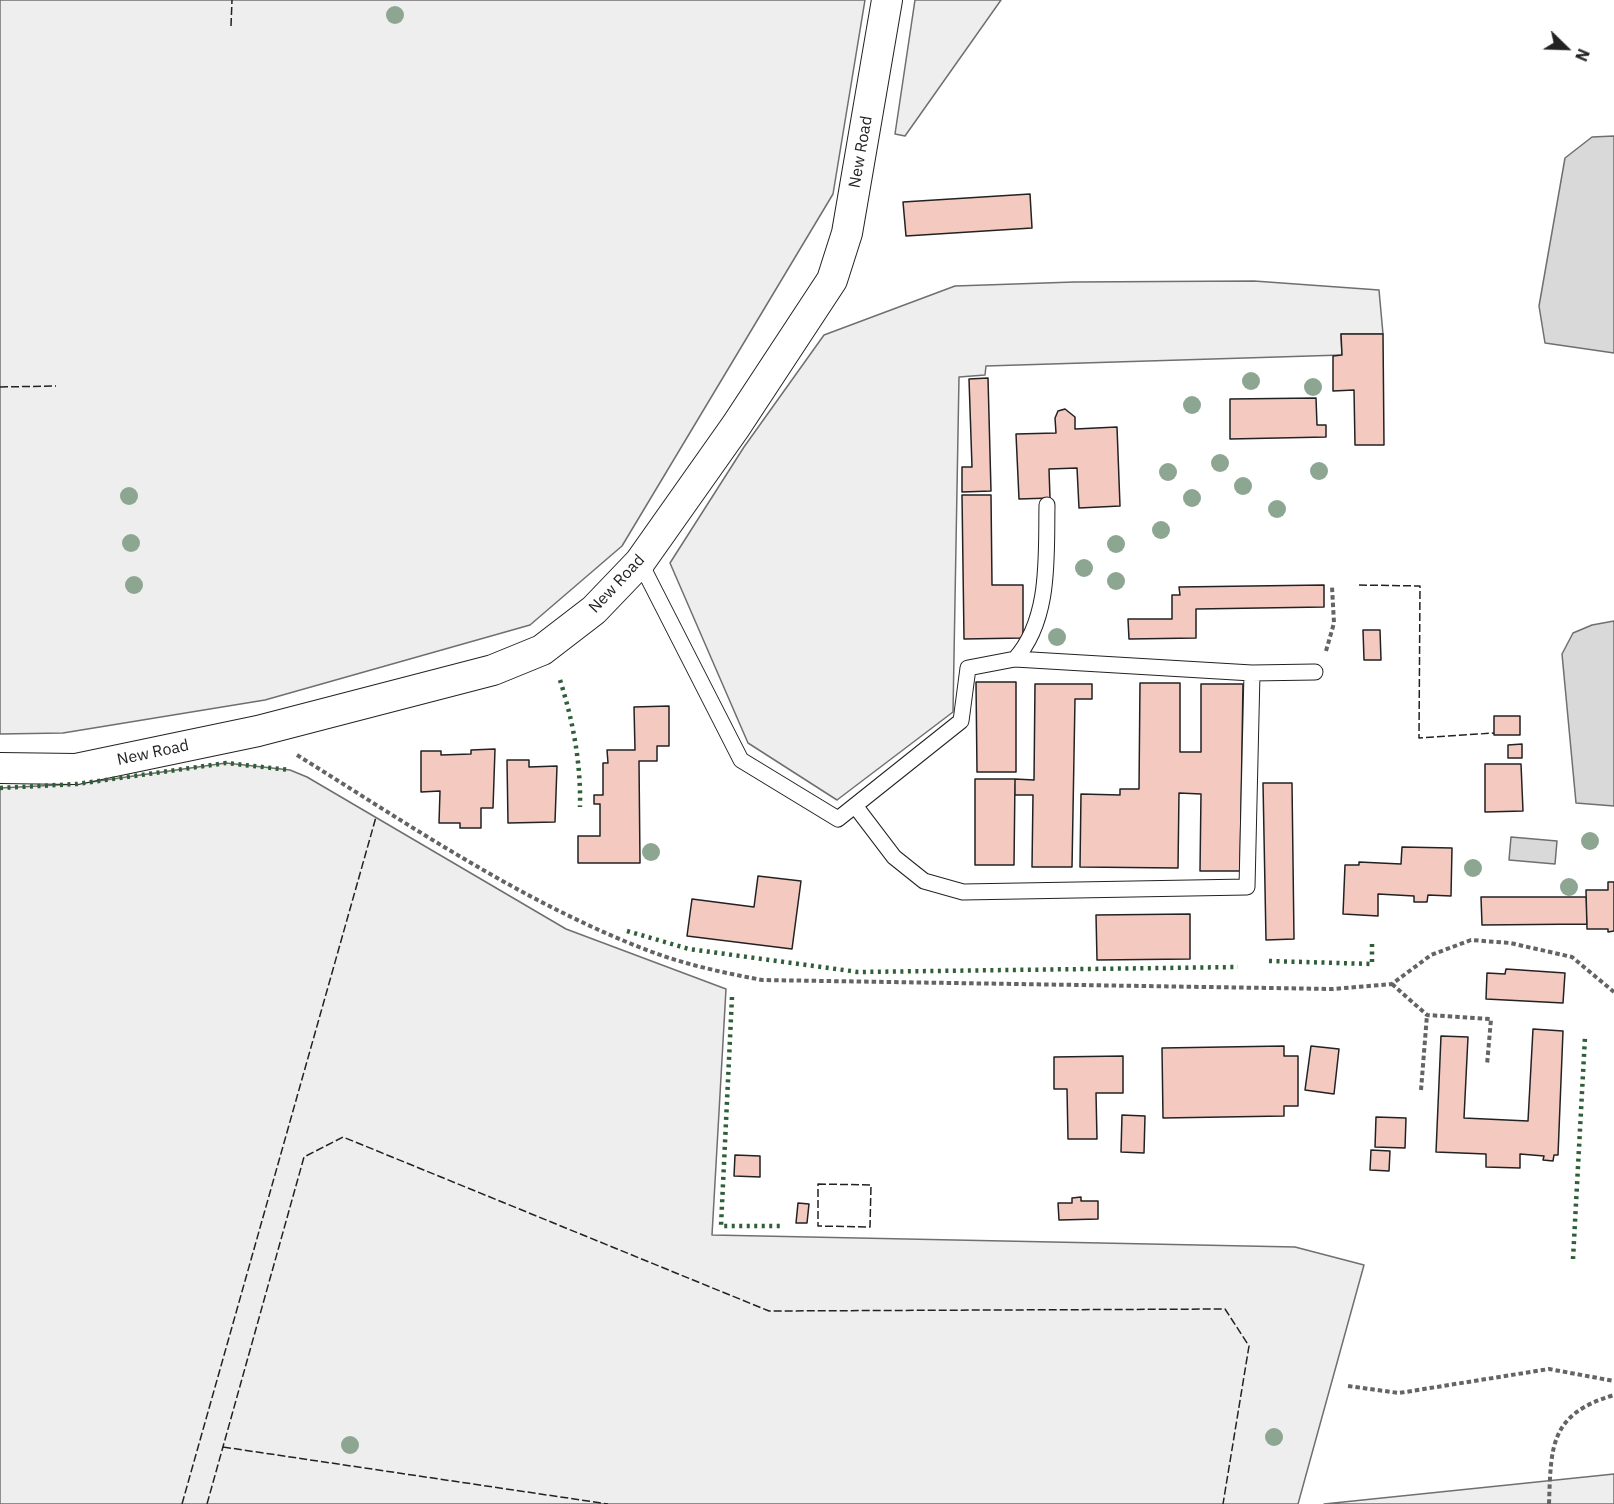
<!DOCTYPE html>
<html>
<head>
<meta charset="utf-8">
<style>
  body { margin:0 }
  #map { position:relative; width:1614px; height:1504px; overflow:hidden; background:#fff; font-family:"IBM Plex Sans",sans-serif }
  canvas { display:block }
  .north { position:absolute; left:1536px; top:18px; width:60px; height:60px; -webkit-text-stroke:4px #fff; paint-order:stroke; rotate:113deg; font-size:16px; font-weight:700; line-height:24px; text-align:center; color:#222 }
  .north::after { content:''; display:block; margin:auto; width:21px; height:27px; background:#222; clip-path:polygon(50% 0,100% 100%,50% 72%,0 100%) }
</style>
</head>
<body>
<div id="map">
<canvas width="1614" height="1504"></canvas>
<div class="north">N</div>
</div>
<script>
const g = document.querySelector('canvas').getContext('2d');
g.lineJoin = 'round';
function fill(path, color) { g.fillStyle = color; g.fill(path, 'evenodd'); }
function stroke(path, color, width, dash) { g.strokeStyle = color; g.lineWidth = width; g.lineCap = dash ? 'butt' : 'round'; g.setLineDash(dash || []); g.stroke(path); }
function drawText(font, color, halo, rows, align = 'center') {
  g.font = font + ' "IBM Plex Sans",sans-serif'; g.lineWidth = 4.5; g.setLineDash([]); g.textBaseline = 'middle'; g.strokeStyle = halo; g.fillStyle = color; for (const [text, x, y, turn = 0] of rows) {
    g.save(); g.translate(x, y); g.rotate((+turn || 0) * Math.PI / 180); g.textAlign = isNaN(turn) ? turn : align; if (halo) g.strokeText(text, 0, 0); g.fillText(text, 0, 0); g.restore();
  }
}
const green = new Path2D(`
  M 0,0 L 865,0 L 833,194 L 622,546 L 530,625 L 265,700 L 63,733 L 0,734 Z
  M 915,0 L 1001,0 L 905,136 L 895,134 Z
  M 1254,281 L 1379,290 L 1383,334 L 1341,334 L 1342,355 L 986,366 L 985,375 L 959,377 L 953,712 L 837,800 L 748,743 L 670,563 L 744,447 L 824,335 L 955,286 L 1074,282 Z
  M 226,763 L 290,770 L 307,777 L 566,929 L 726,989 L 712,1235 L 1295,1247 L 1364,1265 L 1298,1504 L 0,1504 L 0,788 L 77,784 Z
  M 1614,1474 L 1614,1504 L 1324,1504 Z`);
fill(green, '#eee');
stroke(green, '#6f6f6f', 1.5);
const water = new Path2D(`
  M 1614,136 L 1614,353 L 1545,343 L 1539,306 L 1565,158 L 1592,137 Z
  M 1614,621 L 1614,806 L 1576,803 L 1562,654 L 1573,633 L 1592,625 Z
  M 1511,837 L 1557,841 L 1555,864 L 1509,860 Z`);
fill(water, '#d9d9d9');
stroke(water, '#6f6f6f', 1.5);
const building = new Path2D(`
  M 1030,194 L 1032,228 L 906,236 L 903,202 Z
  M 1341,334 L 1383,334 L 1384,445 L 1355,445 L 1354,390 L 1333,391 L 1333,356 L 1342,355 Z
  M 988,378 L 991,491 L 962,492 L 962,467 L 972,467 L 969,379 Z
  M 1316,398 L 1317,425 L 1326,425 L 1326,437 L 1230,439 L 1230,399 Z
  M 1065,409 L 1075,417 L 1075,429 L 1117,427 L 1120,506 L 1079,508 L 1077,468 L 1049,469 L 1050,498 L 1019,499 L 1016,434 L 1056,433 L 1055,418 L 1058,411 Z
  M 962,495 L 991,495 L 992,585 L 1023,585 L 1023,638 L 964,639 Z
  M 1324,585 L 1324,607 L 1196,609 L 1196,638 L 1129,639 L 1128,619 L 1172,619 L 1172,595 L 1180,595 L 1179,587 Z
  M 1363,630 L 1380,630 L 1381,660 L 1364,660 Z
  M 976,682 L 1016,682 L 1016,772 L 977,772 Z
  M 1140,683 L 1180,683 L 1180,752 L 1201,752 L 1201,684 L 1243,684 L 1240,871 L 1200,871 L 1201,794 L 1179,793 L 1178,868 L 1080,867 L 1081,794 L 1120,795 L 1120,789 L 1139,789 Z
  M 1035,684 L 1092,684 L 1092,699 L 1075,699 L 1072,867 L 1032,867 L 1033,795 L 1015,795 L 1015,779 L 1034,780 Z
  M 669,706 L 669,746 L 657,746 L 657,761 L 639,761 L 640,863 L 578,863 L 578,836 L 600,836 L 600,804 L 594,804 L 594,795 L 603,795 L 603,763 L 608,763 L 607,750 L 635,750 L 634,707 Z
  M 1494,716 L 1520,716 L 1520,735 L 1494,735 Z
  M 1522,744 L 1522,758 L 1508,758 L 1508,745 Z
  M 495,749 L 493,808 L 481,808 L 481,828 L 460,828 L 460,823 L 439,823 L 440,791 L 421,792 L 421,751 L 441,751 L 441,755 L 471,754 L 471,750 Z
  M 507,760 L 529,760 L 529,767 L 557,766 L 555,822 L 508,823 Z
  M 1485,764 L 1521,764 L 1523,811 L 1485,812 Z
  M 975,779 L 1015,779 L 1014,865 L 975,865 Z
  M 1263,783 L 1292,783 L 1294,939 L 1266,940 Z
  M 1402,847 L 1452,848 L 1451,896 L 1428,895 L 1427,902 L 1414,902 L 1414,896 L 1378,894 L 1378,916 L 1343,914 L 1345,865 L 1359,865 L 1359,862 L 1401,864 Z
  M 758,876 L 801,881 L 792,949 L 687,936 L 692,899 L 754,907 Z
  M 1608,882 L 1614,882 L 1614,931 L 1608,932 L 1608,929 L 1587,929 L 1586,890 L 1608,890 Z
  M 1481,897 L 1586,897 L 1587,924 L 1482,925 Z
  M 1190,914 L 1190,959 L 1097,960 L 1096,915 Z
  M 1506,969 L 1565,973 L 1563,1003 L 1486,999 L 1487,973 L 1505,974 Z
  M 1533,1029 L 1563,1031 L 1558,1155 L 1554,1155 L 1553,1161 L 1543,1160 L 1544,1156 L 1520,1154 L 1520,1168 L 1486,1167 L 1486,1154 L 1436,1152 L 1441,1036 L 1468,1037 L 1464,1118 L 1528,1121 Z
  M 1284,1046 L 1284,1056 L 1298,1056 L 1298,1106 L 1284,1106 L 1284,1116 L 1163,1118 L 1162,1048 Z
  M 1311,1046 L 1339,1049 L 1334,1094 L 1305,1090 Z
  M 1123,1056 L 1123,1093 L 1096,1093 L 1097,1139 L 1068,1139 L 1067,1089 L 1054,1089 L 1054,1057 Z
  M 1122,1115 L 1145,1116 L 1144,1153 L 1121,1152 Z
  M 1376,1117 L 1406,1118 L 1405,1148 L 1375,1147 Z
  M 1371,1150 L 1390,1151 L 1389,1171 L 1370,1170 Z
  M 735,1155 L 760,1156 L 760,1177 L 734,1176 Z
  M 1081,1197 L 1081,1201 L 1098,1201 L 1098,1219 L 1059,1220 L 1058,1203 L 1072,1203 L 1072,1198 Z
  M 798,1203 L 809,1204 L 807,1223 L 796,1223 Z`);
fill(building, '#f3c9c0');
stroke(building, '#222', 1.5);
const lane = new Path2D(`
  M 640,562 L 741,760 L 838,819 L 961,721 L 968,668 L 1015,659 L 1252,673 L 1315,672
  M 1015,659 C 1051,619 1046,556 1047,505
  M 856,807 L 894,857 L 924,881 L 963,892 L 1247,887 L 1252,673`);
const street = new Path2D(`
  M 0,768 L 76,769 L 258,731 L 493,670 L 542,650 L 594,610 L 640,562 L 736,426 L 832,280 L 847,233 L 887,0`);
stroke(lane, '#222', 17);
stroke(street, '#222', 32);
stroke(new Path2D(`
  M 1326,651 L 1334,623 L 1332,587
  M 297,755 C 411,826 525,904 652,952 C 687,965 725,973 762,980 L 1333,989 L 1392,984 L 1431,955 L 1471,940 L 1510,943 L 1572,957 L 1614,992
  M 1392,984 L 1427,1015 L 1491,1019 L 1487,1065
  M 1421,1090 L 1427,1015
  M 1348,1386 L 1399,1393 L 1549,1369 L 1614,1381
  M 1549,1504 C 1551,1445 1550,1414 1614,1395`), '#646464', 4, [4.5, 3]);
stroke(lane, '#fff', 15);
stroke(street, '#fff', 30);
stroke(new Path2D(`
  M 560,680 C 573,721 581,763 580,807
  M 0,788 L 77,784 L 226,763 L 290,770
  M 627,931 L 689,949 L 858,972 L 1238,967
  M 1269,961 L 1372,964 L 1372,941
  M 732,997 L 721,1226 L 782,1226
  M 1573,1259 L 1585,1037`), '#2f5e38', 4.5, [3, 4.5]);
stroke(new Path2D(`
  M 231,26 L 232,0
  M 0,387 L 56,386
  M 1359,585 L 1420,586 L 1419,738 L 1494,733
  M 818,1184 L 871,1185 L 870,1227 L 818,1226 Z
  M 223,1447 L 608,1504
  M 182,1504 L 376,817
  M 207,1504 L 304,1157 L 343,1137 L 769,1311 L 1225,1309 L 1249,1346 L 1223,1504`), '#222', 1.5, [8, 3]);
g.fillStyle = '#8da692';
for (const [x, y] of [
  [395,15],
  [1251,381],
  [1313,387],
  [1192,405],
  [1220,463],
  [1319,471],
  [1168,472],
  [1243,486],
  [129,496],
  [1192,498],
  [1277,509],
  [1161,530],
  [131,543],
  [1116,544],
  [1084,568],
  [1116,581],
  [134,585],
  [1057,637],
  [1590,841],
  [651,852],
  [1473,868],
  [1569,887],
  [1274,1437],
  [350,1445]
]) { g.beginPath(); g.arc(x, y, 9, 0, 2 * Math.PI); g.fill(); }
drawText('16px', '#222', '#fff', [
  ["New Road",861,152,-80],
  ["New Road",617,584,-47],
  ["New Road",153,753,-12]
]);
</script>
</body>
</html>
